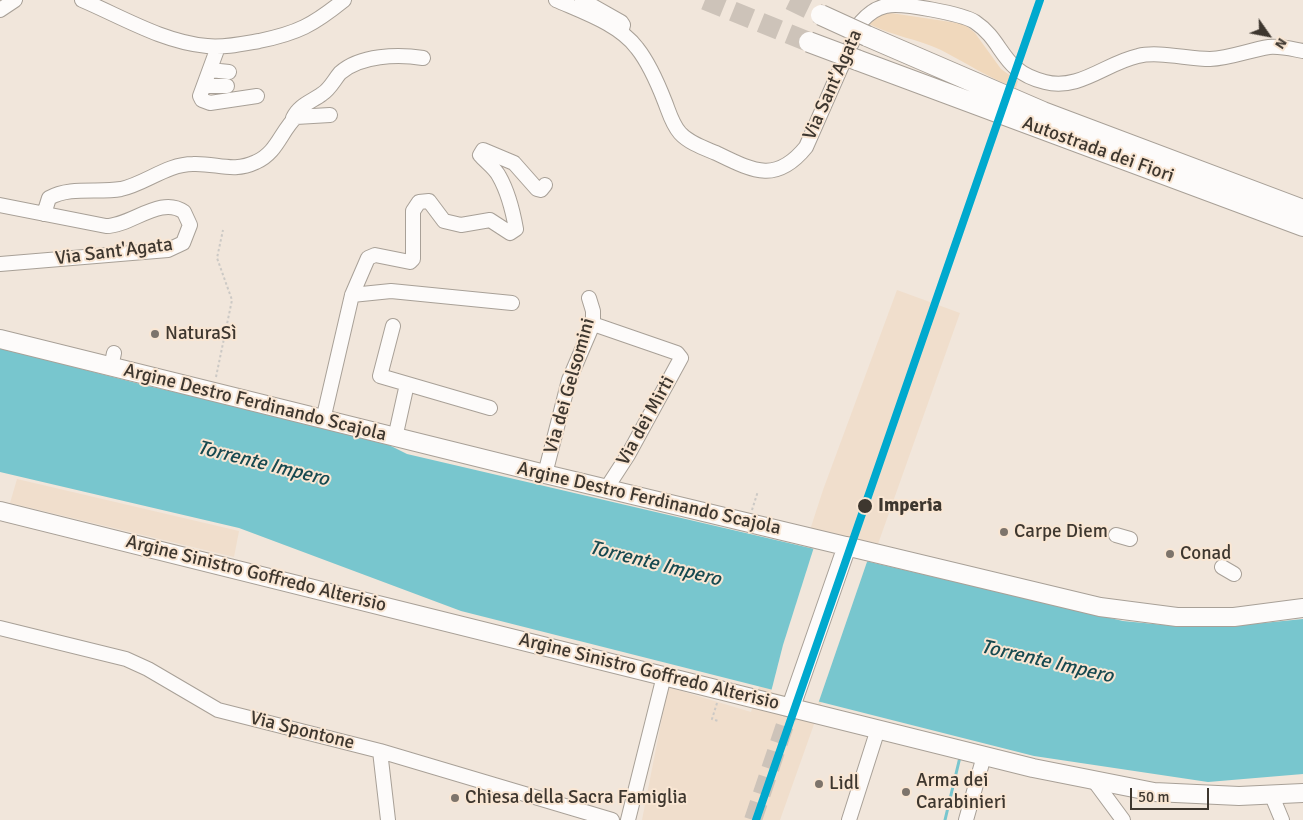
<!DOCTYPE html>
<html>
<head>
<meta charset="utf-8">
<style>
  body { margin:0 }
  #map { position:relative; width:1303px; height:820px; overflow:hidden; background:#f1e6db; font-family:Signika,sans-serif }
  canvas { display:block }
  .north { position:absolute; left:1243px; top:10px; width:50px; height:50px; -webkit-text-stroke:4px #f9e6d3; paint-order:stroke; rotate:123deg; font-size:14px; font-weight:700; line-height:20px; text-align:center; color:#3e372f }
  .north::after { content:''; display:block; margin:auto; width:18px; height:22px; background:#3e372f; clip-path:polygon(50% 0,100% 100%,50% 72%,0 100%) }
  .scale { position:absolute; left:1130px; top:788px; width:79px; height:22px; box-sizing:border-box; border:2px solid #3e372f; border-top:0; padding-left:6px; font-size:15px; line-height:18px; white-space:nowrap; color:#3e372f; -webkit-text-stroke:4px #f9e6d3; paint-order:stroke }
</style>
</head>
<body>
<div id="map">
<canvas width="1303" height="820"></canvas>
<div class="north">N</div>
<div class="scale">50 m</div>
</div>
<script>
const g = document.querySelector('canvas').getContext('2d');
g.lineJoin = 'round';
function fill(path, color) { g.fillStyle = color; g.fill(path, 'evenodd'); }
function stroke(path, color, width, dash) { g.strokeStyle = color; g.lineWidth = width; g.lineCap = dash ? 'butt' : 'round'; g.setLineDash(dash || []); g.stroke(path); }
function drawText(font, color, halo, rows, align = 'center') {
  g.font = font + ' Signika,sans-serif'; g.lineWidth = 4; g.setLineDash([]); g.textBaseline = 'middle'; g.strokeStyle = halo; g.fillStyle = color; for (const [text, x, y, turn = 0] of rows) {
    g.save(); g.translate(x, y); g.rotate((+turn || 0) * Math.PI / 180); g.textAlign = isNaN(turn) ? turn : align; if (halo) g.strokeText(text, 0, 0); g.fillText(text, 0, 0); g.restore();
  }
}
fill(new Path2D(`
  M 897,290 L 960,313 L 780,820 L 642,820 L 668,687 L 751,712 L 823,490 Z
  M 17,479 L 239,531 L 234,557 L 10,503 Z`), '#f0decc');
fill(new Path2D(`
  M 891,13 L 964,24 L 975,33 L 1001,69 L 1018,81 L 1016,88 C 989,78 966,63 941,50 C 918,39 892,36 869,24 L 877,15 Z`), '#f0d8bc');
fill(new Path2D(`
  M 0,348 L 148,386 L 371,436 L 407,454 L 1123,621 L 1175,626 L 1233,626 L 1303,619 L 1303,774 L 1208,782 L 1034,756 L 461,611 L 239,528 L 0,472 Z`), '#78c6ce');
fill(new Path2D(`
  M 814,547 L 868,559 L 818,704 L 771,692 L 783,645 Z`), '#f1e6db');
stroke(new Path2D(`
  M 945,820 L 960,757`), '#78c6ce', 3);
stroke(new Path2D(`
  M 753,820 L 791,707`), '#cdc3b9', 18, [18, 9]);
stroke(new Path2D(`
  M 705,0 L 809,42
  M 790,0 L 821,15`), '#cdc3b9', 20, [20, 10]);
const minor = new Path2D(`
  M 82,0 C 122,17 163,42 207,46 C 224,48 242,44 259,41 C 298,33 313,25 344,0
  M 556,0 C 583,12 619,24 637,48 C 649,63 658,84 665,102 C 669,112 672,124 680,133 C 689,143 704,148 716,153 C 753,171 776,184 806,147 L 861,22 C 868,14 876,8 886,6 C 901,2 963,14 975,22 C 1005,42 1000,71 1045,82 C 1079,91 1106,63 1138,56 C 1158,51 1188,59 1210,59 C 1231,58 1249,50 1269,47 C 1281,46 1292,49 1303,51
  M 582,0 L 621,22 L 623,25 L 621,32
  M 0,10 L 15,0
  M 218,47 L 200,96 L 202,100 L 210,103 L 257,96
  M 210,70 L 229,72
  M 204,86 L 227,86
  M 293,118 C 299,105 311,102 322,94 C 330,89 334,80 340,73 C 360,55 398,54 423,58
  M 0,205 L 106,226 C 131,226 161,195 184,212 L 190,225 L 183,243 L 168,250 L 0,264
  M 44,214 L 49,198 C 70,186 98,193 121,189 C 145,184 167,164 193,164 C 217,163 233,173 256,162 C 277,153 281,131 296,117 L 330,115
  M 352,295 L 391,291 L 512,303
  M 593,324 L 677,353 L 681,358 L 628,455 L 606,489
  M 393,326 L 380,376 L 490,408
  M 111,367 L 114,353
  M 323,420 L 352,295 L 368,258 L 375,255 L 410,262 L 413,259 L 413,211 L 419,202 L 429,201 L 444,221 L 461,225 L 490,220 L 510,233 L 516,229 C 513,212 507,190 499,176 C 495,168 486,162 480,155 L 483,150 L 514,163 L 537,189 L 541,190 L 545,185
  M 395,438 L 407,384
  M 545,474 L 569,380 L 593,324 L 593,311 L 589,298
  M 1116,535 L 1130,539
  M 1222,567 L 1234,574
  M 0,628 L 126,659 L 148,669 L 218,710 L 380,751 L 612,820
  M 380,751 L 388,820
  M 1095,782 L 1123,820
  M 1272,796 L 1282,820
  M 628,820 L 664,676
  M 849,820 L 878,729
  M 966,820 L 984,756`);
const major = new Path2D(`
  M 0,339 L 545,474 L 1100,607 L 1177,617 L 1234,617 L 1303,608
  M 0,511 L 1033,768 L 1154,792 L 1239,796 L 1303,793
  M 791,707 L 847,546`);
const highway = new Path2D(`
  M 867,36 L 1043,112 L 1303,210
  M 857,60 L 1303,226`);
stroke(minor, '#a8a097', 16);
stroke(major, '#a8a097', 20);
stroke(highway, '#a8a097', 22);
stroke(new Path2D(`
  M 216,377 L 232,300 L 217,258 L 223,230
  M 752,510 L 758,491
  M 717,703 L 712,719 L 718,721`), '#ccc9c5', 2, [2.5, 2.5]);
stroke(minor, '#fdfbfa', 14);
stroke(major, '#fdfbfa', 18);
stroke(highway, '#fdfbfa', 20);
const highwayBridge = new Path2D(`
  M 821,15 L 867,36
  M 809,42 L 857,60`);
stroke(highwayBridge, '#a8a097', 22, []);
stroke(highwayBridge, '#fdfbfa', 20);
stroke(new Path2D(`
  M 756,820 L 1040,0`), '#00a9ce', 8);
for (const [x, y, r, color] of [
  [155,334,5,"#7d746b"],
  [865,506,8,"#3e372f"],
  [1004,532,5,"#7d746b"],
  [1170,554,5,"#7d746b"],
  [819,784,5,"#7d746b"],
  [906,792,5,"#7d746b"],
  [455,798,5,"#7d746b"]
]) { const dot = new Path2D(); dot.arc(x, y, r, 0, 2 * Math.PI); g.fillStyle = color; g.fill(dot); stroke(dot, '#f9e6d3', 2); }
drawText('19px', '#3e372f', '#f9e6d3', [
  ["Via Sant'Agata",833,85,-66],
  ["Autostrada dei Fiori",1098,150,20],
  ["Via Sant'Agata",114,252,-7],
  ["Via dei Gelsomini",570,386,-74],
  ["Argine Destro Ferdinando Scajola",255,403,14],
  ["Via dei Mirti",646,421,-61],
  ["Argine Destro Ferdinando Scajola",649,499,13],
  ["Argine Sinistro Goffredo Alterisio",256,574,14],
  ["Argine Sinistro Goffredo Alterisio",649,672,14],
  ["Via Spontone",302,731,14]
]);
drawText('19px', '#3e372f', '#f9e6d3', [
  ["NaturaSì",165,334],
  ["Carpe Diem",1014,532],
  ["Conad",1180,554],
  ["Arma dei",916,781],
  ["Carabinieri",916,803],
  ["Lidl",829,784],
  ["Chiesa della Sacra Famiglia",465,798]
], 'left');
drawText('bold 19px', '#3e372f', '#f9e6d3', [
  ["Imperia",878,506]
], 'left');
drawText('italic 20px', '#164950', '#f9e6d3', [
  ["Torrente Impero",263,464,14],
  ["Torrente Impero",655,564,14],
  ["Torrente Impero",1047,662,13]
]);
</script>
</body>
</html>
